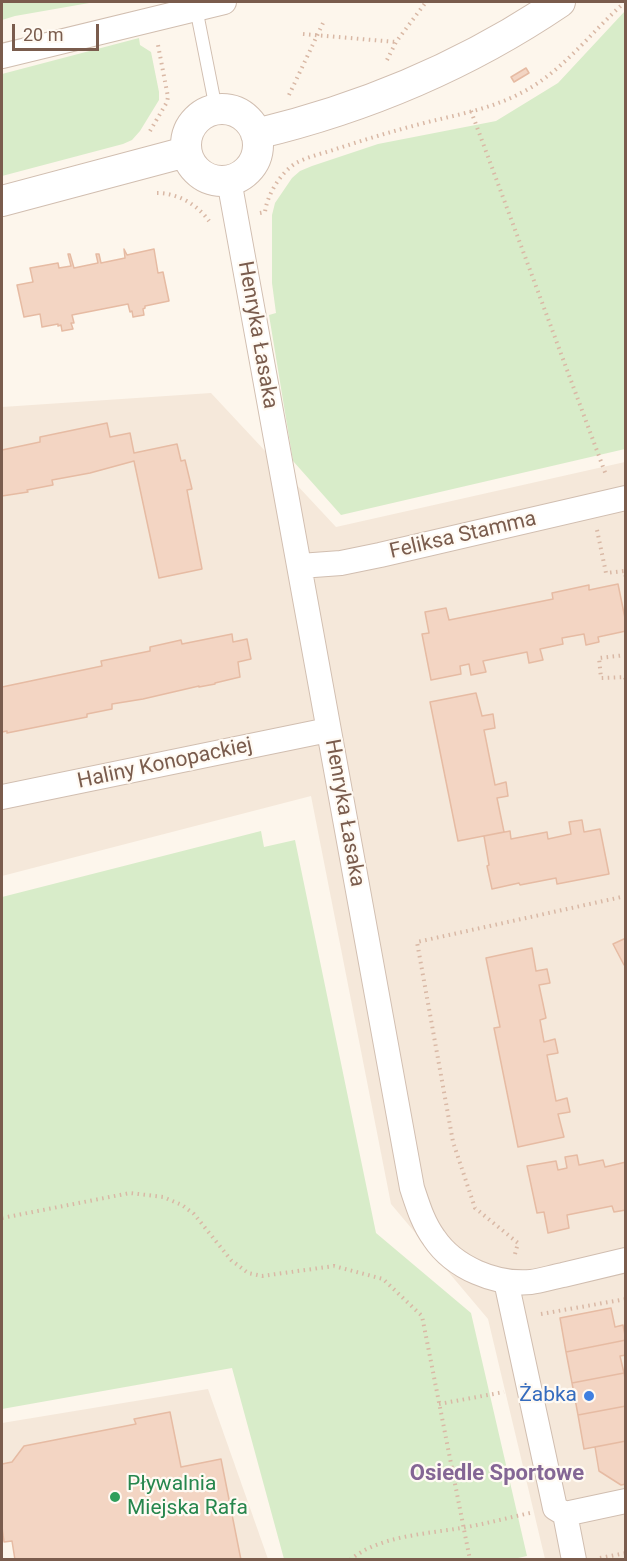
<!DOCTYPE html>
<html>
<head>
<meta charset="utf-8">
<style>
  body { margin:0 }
  #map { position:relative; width:627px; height:1561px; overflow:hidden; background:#fdf6ec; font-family:Roboto,sans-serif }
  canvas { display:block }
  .frame { position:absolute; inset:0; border:3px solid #7a5c4d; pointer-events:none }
  .scale { position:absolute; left:12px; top:24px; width:87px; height:27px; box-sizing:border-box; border:3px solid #7a5c4d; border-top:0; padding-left:8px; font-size:18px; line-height:21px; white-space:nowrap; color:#7a5c4d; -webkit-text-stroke:4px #fffaf3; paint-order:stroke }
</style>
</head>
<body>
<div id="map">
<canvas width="627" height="1561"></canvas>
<div class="frame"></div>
<div class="scale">20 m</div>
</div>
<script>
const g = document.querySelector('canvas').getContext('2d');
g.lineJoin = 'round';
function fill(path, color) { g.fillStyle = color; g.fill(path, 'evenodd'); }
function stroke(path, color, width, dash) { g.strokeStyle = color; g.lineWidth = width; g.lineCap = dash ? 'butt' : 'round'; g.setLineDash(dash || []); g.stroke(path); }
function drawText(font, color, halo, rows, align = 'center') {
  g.font = font + ' Roboto,sans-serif'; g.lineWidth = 4.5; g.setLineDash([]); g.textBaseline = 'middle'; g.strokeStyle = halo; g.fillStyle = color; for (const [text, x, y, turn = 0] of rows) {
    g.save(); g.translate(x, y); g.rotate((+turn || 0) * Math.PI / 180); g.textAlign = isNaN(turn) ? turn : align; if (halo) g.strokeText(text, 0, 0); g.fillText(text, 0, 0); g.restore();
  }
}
fill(new Path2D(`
  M 211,393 L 336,527 L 625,462 L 625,1559 L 545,1559 L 488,1319 L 391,1204 L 311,796 L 2,876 L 2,407 Z
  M 208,1389 L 268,1559 L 18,1559 L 2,1497 L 2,1423 Z`), '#f5e8da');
fill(new Path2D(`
  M 2,2 L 95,2 L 15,16 L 2,20 Z
  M 625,11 L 625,449 L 341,515 L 293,461 L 269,315 L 276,313 L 272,283 L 272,215 L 275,203 L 292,178 L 300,171 L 312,166 L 378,144 L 496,121 L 558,83 Z
  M 139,38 L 140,45 L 151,52 L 159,92 L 159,100 L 140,131 L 132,140 L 123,144 L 2,176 L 2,74 Z
  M 261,831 L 264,847 L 295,840 L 376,1233 L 471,1313 L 527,1556 L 509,1560 L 284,1559 L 232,1368 L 2,1409 L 2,897 Z`), '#d8ecc9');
const building = new Path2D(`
  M 526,68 L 529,73 L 514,82 L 511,77 Z
  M 124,249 L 127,255 L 154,249 L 158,273 L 163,272 L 169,301 L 145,306 L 145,308 L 143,309 L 144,315 L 133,317 L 132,311 L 130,312 L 128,304 L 72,315 L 74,323 L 71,323 L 73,329 L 62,331 L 61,325 L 58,326 L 58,324 L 42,327 L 40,314 L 24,317 L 17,285 L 33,282 L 30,268 L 58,263 L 59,268 L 71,266 L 68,254 L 70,254 L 74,268 L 98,263 L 96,254 L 99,254 L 101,263 L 125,258 Z
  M 107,423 L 110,437 L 130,433 L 134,453 L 177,444 L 181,461 L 185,460 L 192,489 L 187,490 L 202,569 L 159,578 L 134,461 L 90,473 L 52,480 L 53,485 L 27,490 L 28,492 L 2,496 L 2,450 L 40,442 L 40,437 Z
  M 618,584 L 626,623 L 626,631 L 598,637 L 599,642 L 586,645 L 584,634 L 562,638 L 563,644 L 540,649 L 543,660 L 529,663 L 527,652 L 483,661 L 486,672 L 471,675 L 469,664 L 460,666 L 461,674 L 431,680 L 422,634 L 429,633 L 425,612 L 446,608 L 449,620 L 553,599 L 552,593 L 589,585 L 589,590 Z
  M 232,634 L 233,642 L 247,639 L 251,659 L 238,662 L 240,677 L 215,683 L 215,684 L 199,687 L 199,686 L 143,699 L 112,704 L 112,709 L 87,714 L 87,717 L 7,733 L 7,731 L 2,732 L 2,687 L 102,666 L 101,661 L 150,651 L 150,647 L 181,640 L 182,644 Z
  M 476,693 L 482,716 L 493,714 L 495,728 L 484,730 L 495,785 L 506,782 L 508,796 L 497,798 L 504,832 L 458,841 L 430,702 Z
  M 582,820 L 584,832 L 600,829 L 609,874 L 557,884 L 556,878 L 520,885 L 519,883 L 492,889 L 487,866 L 489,865 L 484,836 L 510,831 L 511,839 L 547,832 L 548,839 L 571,834 L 569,822 Z
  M 626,938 L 626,964 L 624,965 L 613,944 Z
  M 532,948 L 536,971 L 547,969 L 550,983 L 539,985 L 546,1018 L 540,1020 L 544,1042 L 555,1039 L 558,1053 L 547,1055 L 556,1101 L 567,1098 L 570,1112 L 558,1114 L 564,1137 L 518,1147 L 494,1028 L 500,1027 L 486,958 Z
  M 577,1155 L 579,1165 L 603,1160 L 605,1167 L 626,1162 L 626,1210 L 614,1212 L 612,1206 L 567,1215 L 569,1228 L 548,1233 L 544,1212 L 537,1213 L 527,1166 L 556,1161 L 558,1170 L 567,1168 L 565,1157 Z
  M 611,1308 L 615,1327 L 623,1325 L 626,1340 L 566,1352 L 560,1318 Z
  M 626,1340 L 626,1355 L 620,1356 L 624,1373 L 572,1383 L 566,1352 Z
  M 624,1373 L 626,1383 L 626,1406 L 578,1415 L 572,1383 Z
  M 626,1406 L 626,1441 L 584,1449 L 578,1415 Z
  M 170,1412 L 181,1467 L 221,1459 L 241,1560 L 15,1560 L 12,1541 L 4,1542 L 2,1527 L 2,1464 L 12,1462 L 24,1446 L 136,1424 L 134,1419 Z
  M 626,1441 L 626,1484 L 621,1485 L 599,1471 L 595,1447 Z`);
fill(building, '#f3d5c3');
stroke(building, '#e6bba3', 1.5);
const service = new Path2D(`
  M 196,8 L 216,109`);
const minor = new Path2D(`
  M 2,56 L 224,2
  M 229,180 L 412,1188 C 418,1206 423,1223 434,1238 C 454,1268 496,1285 531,1282 C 541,1281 552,1277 563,1275 C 584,1270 605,1265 626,1260
  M 300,566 L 341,563 L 380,555 L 626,498
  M 2,797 L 328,730
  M 506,1281 L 555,1508 L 565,1514 L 574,1560
  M 565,1514 L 626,1501`);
const tertiary = new Path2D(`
  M186 145a36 36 0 1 1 72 0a36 36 0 1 1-72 0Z
  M 256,134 C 365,108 467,65 560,2
  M 2,201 L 186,152`);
stroke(service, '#d1beb0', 14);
stroke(minor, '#d1beb0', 26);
stroke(tertiary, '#d1beb0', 32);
stroke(new Path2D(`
  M 303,34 L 396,42
  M 387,60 L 396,42 L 426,2
  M 289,95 L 323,23
  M 471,111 L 606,475
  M 150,131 L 167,102 L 168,97 L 158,45
  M 157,193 C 177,193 197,204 209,221
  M 260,213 L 265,212 C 267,195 281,172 296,163 C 309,156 325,153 339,148 C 370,138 400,129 432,121 C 461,114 492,108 519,94 C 562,73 590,33 625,2
  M 597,530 L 606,573 L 624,571 L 626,577
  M 626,655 L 599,658 L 601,678 L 625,677 L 626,682
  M 2,1218 L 130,1193 L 163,1197 L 182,1205 L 194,1214 L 231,1260 L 248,1273 L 262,1276 L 334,1266 L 383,1279 L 422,1316 L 470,1560
  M 515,1254 L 518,1243 L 475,1208 L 453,1142 L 417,942 L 626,896
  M 541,1314 L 626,1299
  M 439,1404 L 504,1392
  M 600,1558 L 626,1553
  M 350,1560 C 378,1536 426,1534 461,1528 C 485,1524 507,1518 530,1513
  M 540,1560 L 543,1560`), '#d9b8a5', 4, [1.5, 4.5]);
stroke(service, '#fff', 12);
stroke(minor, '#fff', 24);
stroke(tertiary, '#fff', 30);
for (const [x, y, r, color] of [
  [589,1396,6,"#3f7fe0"],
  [115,1497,6,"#2e9e5b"]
]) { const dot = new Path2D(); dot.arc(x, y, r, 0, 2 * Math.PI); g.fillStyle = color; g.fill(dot); stroke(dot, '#fffaf3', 2); }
drawText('21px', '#7a5c4d', '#fffaf3', [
  ["Henryka Łasaka",257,335,80],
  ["Feliksa Stamma",463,536,-13],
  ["Haliny Konopackiej",165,764,-12],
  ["Henryka Łasaka",344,813,80]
]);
drawText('21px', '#366cbe', '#fffaf3', [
  ["Żabka",577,1396]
], 'right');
drawText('21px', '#27864d', '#fffaf3', [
  ["Pływalnia",127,1485],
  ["Miejska Rafa",127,1509]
], 'left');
drawText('bold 22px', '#846695', '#fffaf3', [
  ["Osiedle Sportowe",497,1474]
]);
</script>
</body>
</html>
